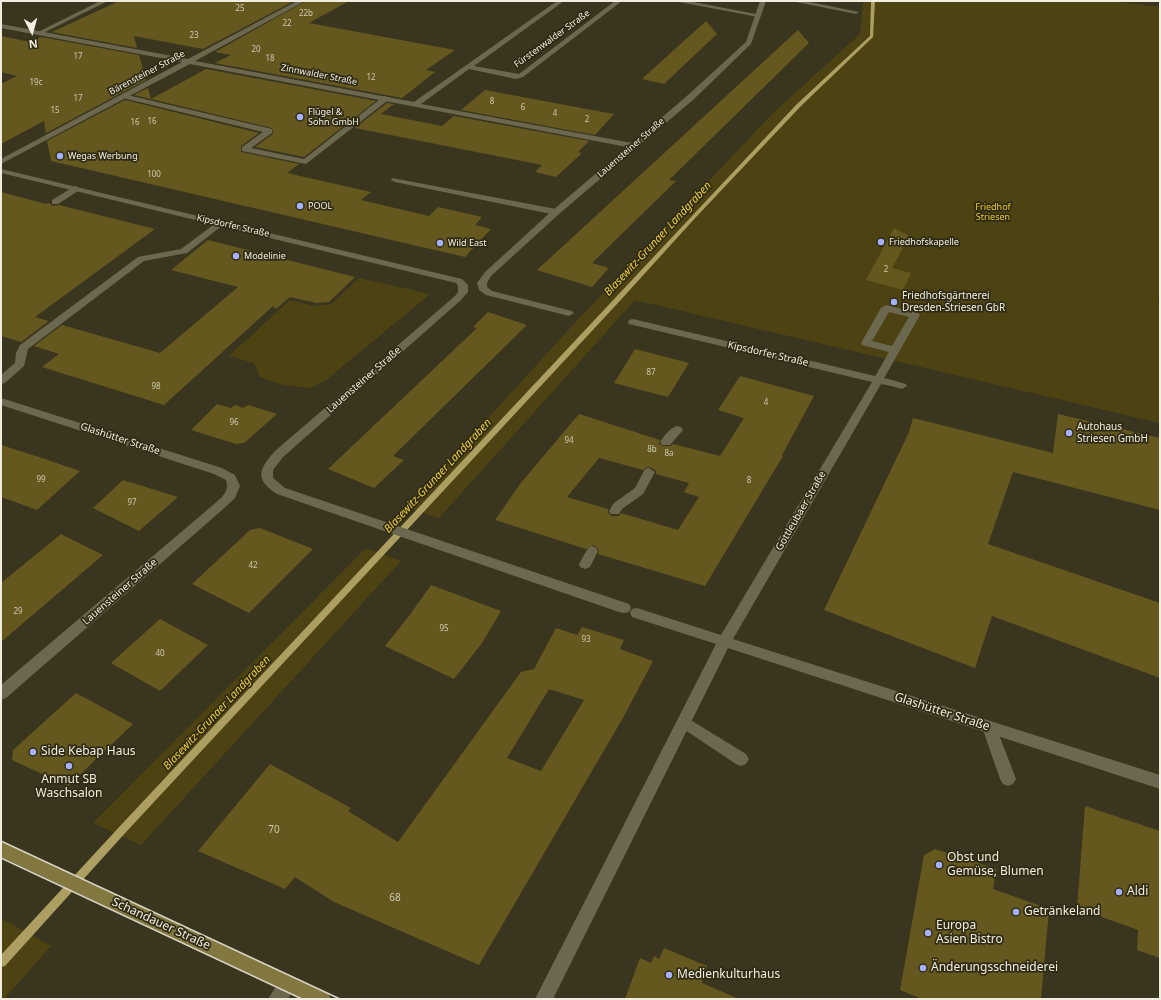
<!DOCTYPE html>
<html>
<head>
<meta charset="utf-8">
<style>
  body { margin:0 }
  #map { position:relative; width:1161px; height:1000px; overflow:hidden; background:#3a351f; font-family:"Noto Sans",sans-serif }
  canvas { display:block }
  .frame { position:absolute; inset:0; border:2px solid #f1eee0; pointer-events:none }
  .north { position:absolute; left:12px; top:12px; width:40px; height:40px; -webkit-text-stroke:3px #302b15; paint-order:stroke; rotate:174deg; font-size:11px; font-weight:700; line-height:16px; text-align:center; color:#f1eee0 }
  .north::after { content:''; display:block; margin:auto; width:14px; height:18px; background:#f1eee0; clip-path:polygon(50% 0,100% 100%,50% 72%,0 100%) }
</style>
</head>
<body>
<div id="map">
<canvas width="1161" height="1000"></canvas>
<div class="frame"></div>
<div class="north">N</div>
</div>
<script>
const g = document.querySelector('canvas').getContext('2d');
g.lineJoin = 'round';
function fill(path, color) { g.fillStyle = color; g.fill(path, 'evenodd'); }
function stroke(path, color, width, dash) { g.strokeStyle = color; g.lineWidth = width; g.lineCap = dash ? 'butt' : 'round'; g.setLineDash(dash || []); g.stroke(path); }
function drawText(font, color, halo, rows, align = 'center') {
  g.font = font + ' "Noto Sans",sans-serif'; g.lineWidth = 3.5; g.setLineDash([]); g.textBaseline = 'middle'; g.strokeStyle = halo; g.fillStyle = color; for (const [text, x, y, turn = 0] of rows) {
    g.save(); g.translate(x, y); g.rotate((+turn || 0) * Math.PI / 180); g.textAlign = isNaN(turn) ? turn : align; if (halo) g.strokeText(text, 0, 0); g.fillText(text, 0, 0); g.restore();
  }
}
fill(new Path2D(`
  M 863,1 L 1109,1 L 1160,7 L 1160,291 L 1158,303 L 1160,304 L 1160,423 L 635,300 L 439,518 L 406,508 L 573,325 L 773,113 L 860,34 Z
  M 359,278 L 430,294 L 325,381 L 310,388 L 283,385 L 260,377 L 254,363 L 229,356 L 290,300 L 314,306 L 332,304 Z
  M 366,548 L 401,561 L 141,845 L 93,823 Z
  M 2,919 L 51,946 L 4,999 L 1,999 Z`), '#4d4312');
fill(new Path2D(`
  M 871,1 L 875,1 L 873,37 L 801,106 L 697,216 L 617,304 L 127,831 L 5,966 L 1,967 L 1,955 L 121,825 L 797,104 L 870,36 Z`), '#ac9f61');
fill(new Path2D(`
  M 119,1 L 294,1 L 203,49 L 134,36 L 137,48 L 52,32 Z
  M 306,1 L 349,1 L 309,23 L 455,50 L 426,70 L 435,72 L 402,98 L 215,63 L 231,55 L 215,52 Z
  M 706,21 L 717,34 L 664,84 L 642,79 Z
  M 798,30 L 809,43 L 669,180 L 676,181 L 592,263 L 609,268 L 592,287 L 537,270 Z
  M 1,36 L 30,42 L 41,37 L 139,55 L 146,80 L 46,133 L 44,121 L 1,144 L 1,84 L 17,76 L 1,72 Z
  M 206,69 L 376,101 L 304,157 L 255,147 L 273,134 L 272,128 L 151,99 Z
  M 148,88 L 151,99 L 134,95 Z
  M 485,90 L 592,110 L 614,114 L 595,135 L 461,110 Z
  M 125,100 L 259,133 L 241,146 L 241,152 L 299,164 L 287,173 L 371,192 L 361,200 L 429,216 L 438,207 L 482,217 L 475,225 L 491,229 L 465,257 L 51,161 L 47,141 Z
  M 387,103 L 394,104 L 381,114 L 442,126 L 454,116 L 589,141 L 578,152 L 582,153 L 556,177 L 535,172 L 542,165 L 355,128 Z
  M 1,192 L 46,204 L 50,203 L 52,206 L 59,205 L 155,229 L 35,317 L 49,321 L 21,342 L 1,336 Z
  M 894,228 L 909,236 L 892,268 L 911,273 L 903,290 L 866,280 Z
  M 208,240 L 355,277 L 329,302 L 316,303 L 290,297 L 276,309 L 273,306 L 164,405 L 42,367 L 59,354 L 34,346 L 62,325 L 160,353 L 238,287 L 171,270 Z
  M 488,312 L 527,325 L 393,456 L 404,460 L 374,488 L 328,469 L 477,328 L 473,327 Z
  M 635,349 L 689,363 L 668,397 L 614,383 Z
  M 740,376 L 814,396 L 782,455 L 783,456 L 705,586 L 598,554 L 599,550 L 593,545 L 586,549 L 495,520 L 520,484 L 579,414 L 660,440 L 659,443 L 662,446 L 670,446 L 673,444 L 720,456 L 744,418 L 718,410 ZM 599,458 L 643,470 L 645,468 L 650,467 L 656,471 L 656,474 L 689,483 L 684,492 L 699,497 L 678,530 L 621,513 L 619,516 L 611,516 L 608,512 L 608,509 L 567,497 Z
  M 217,404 L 231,408 L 235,405 L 243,408 L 248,405 L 277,414 L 244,443 L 236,444 L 191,430 Z
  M 1058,414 L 1160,438 L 1160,510 L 1013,472 L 988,544 L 1160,603 L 1160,678 L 992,616 L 975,668 L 824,610 L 909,432 L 913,418 L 1053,453 Z
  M 1,445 L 39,457 L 80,471 L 37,510 L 1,497 Z
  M 123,480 L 178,497 L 139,531 L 93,508 Z
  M 260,528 L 313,549 L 249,613 L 192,584 L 250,530 Z
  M 61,534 L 103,555 L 1,642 L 1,583 Z
  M 431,585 L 501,611 L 482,643 L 454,679 L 385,646 L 409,616 Z
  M 160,619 L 208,645 L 160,691 L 111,663 Z
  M 582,627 L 624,640 L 620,649 L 653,661 L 624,716 L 479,965 L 334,902 L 295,877 L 285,889 L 198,851 L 270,764 L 351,808 L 348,811 L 398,842 L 521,672 L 534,669 L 556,628 L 577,635 ZM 549,689 L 584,700 L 541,771 L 507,758 Z
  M 76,693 L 133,724 L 68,786 L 12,760 L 13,750 Z
  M 1085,806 L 1160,831 L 1160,958 L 1137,950 L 1138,930 L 1077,908 Z
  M 935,849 L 996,869 L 993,889 L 1049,909 L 1041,999 L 922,999 L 900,990 L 924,855 Z
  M 664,948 L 707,966 L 702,983 L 739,999 L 625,999 L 640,958 L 651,963 L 654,956 L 659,959 Z`), '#65581f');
fill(new Path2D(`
  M 100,1 L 108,1 L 41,34 L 36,33 Z
  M 674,1 L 688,1 L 761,15 L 758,17 Z
  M 123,94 L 272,129 L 272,133 L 251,148 L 304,159 L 384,96 L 391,98 L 306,164 L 242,151 L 242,147 L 263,132 L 123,98 Z
  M 392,178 L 556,209 L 560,212 L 556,215 L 395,182 L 391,180 Z
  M 75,186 L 78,187 L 78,191 L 58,204 L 52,204 L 52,200 Z
  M 220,220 L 223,221 L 223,225 L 187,253 L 144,261 L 28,349 L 24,366 L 5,383 L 1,384 L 1,375 L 15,363 L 16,353 L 20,345 L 138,257 L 181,249 Z
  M 886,305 L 918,313 L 920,315 L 883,380 L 878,383 L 873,380 L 889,352 L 862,345 L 861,343 L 881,308 ZM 889,312 L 909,317 L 892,346 L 872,341 Z
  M 892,380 L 906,384 L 907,386 L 902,389 L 888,385 L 887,383 L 888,381 Z
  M 677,426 L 681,427 L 683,430 L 670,445 L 662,445 L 660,442 C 664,436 670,428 677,426 Z
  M 649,468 L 655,472 L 643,494 L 622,509 L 619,514 L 611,514 L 609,511 L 614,503 L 635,488 L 645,469 Z
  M 592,546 L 596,548 L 598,551 L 590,567 L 585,569 L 580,567 L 579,564 L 588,548 Z
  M 684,716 L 746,754 L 749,759 L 746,764 L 741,766 L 736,764 L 679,726 L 677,722 L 679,718 Z
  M 989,721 L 994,723 L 996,727 L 1016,779 L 1013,784 L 1008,786 L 1003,784 L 1000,779 L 982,727 L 984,723 Z`), '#6c674f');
fill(new Path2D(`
  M 297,1 L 305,1 L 195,61 L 414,102 L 557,1 L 564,1 L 474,66 L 519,74 L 615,1 L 622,1 L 523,77 L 516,79 L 469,69 L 421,104 L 632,143 L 688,95 L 746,42 L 760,1 L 766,1 L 751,44 L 694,99 L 559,214 L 491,276 L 487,283 L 487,287 L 492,291 L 572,311 L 574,313 L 569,316 L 486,295 L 479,290 L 477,283 L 485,272 L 553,210 L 627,147 L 190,64 L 1,164 L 1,159 L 182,62 L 1,28 L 1,24 L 188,59 Z
  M 791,1 L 805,1 L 859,12 L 856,14 Z
  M 1,169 L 462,279 L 468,285 L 468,292 L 461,300 L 283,457 L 273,470 L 273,478 L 285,488 L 629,604 L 631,608 L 629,612 L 624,613 L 619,612 L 277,494 C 254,479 259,469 275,451 L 455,296 L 458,292 L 458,286 L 456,283 L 1,173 Z
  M 633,319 L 892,380 L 897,383 L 892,386 L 881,384 L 733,639 L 1160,775 L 1160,789 L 728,648 L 553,999 L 535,999 L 716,644 L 632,617 L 630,613 L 632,609 L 637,608 L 721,635 L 872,382 L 629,324 L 628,322 L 629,320 Z
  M 1,398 L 222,468 L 235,475 L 240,486 L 235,498 L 221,511 L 6,698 L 1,700 L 1,685 L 213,505 C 221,498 230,492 226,480 L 214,474 L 1,405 Z
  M 288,974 L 294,977 L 297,983 L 288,999 L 268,999 L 282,977 Z`), '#6c674f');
fill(new Path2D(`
  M 1,841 L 328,993 L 331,999 L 302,999 L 1,857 Z`), '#82773f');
stroke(new Path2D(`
  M 1,841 L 340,999
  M 1,858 L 302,999`), '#d6d3c4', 1.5);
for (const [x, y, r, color] of [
  [300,117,4,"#a6b1fc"],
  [60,156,4,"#a6b1fc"],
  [300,206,4,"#a6b1fc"],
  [881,242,4,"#a6b1fc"],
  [440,243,4,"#a6b1fc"],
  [236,256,4,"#a6b1fc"],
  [894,302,4,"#a6b1fc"],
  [1069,433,4,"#a6b1fc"],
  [33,752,4,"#a6b1fc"],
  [69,766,4,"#a6b1fc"],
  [939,865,4,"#a6b1fc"],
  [1119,892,4,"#a6b1fc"],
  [1016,912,4,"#a6b1fc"],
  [928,933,4,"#a6b1fc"],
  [923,968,4,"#a6b1fc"],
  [669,975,4,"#a6b1fc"]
]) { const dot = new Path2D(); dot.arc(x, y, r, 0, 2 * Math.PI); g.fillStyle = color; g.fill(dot); stroke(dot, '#302b15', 1.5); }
drawText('8px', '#cec8b0', null, [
  ["25",240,9],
  ["22b",306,14],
  ["22",287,24],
  ["23",194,36],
  ["20",256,50],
  ["17",78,57],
  ["18",270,59],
  ["12",371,78],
  ["19c",36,83],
  ["17",78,99],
  ["8",492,102],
  ["6",523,108],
  ["15",55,111],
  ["4",555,114],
  ["2",587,120],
  ["16",152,122],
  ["16",135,123],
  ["100",154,175],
  ["2",886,270],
  ["87",651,373],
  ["98",156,387],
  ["4",766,403],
  ["96",234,423],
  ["94",569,441],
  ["8b",652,450],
  ["8a",669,454],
  ["99",41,480],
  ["8",749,481],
  ["97",132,503],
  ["42",253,566],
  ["29",18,612],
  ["95",444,629],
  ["93",586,640],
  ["40",160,654]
]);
drawText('9px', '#f1eee0', '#302b15', [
  ["Fürstenwalder Straße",552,39,-36],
  ["Bärensteiner Straße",147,73,-28],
  ["Zinnwalder Straße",319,75,11],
  ["Lauensteiner Straße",631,148,-41],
  ["Kipsdorfer Straße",233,226,13]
]);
drawText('9px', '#f1eee0', '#302b15', [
  ["Flügel &",308,112],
  ["Sohn GmbH",308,122],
  ["Wegas Werbung",68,156],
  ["POOL",308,206],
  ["Friedhofskapelle",889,242],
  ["Wild East",448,243],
  ["Modelinie",244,256]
], 'left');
drawText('9px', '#e6c833', '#302b15', [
  ["Friedhof",993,207],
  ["Striesen",993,217]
]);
drawText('10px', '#f1eee0', '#302b15', [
  ["Friedhofsgärtnerei",902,296],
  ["Dresden-Striesen GbR",902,308],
  ["Autohaus",1077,427],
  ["Striesen GmbH",1077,439]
], 'left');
drawText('10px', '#f1eee0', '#302b15', [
  ["Kipsdorfer Straße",768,354,13],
  ["Lauensteiner Straße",364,380,-41],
  ["Glashütter Straße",120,439,18],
  ["Gottleubaer Straße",801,511,-60],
  ["Lauensteiner Straße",120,592,-41]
]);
drawText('10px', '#cec8b0', null, [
  ["70",274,830],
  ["68",395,898]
]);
drawText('italic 11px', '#eecf3d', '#302b15', [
  ["Blasewitz‐Grunaer Landgraben",658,239,-47],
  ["Blasewitz‐Grunaer Landgraben",438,476,-47],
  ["Blasewitz‐Grunaer Landgraben",217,713,-47]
]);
drawText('12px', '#f1eee0', '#302b15', [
  ["Glashütter Straße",942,712,18],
  ["Schandauer Straße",161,924,25]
]);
drawText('12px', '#f1eee0', '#302b15', [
  ["Side Kebap Haus",41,752],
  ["Anmut SB",69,780,"center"],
  ["Waschsalon",69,794,"center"],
  ["Obst und",947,858],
  ["Gemüse, Blumen",947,872],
  ["Aldi",1127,892],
  ["Getränkeland",1024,912],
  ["Europa",936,926],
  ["Asien Bistro",936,940],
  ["Änderungsschneiderei",931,968],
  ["Medienkulturhaus",677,975]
], 'left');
</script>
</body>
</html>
